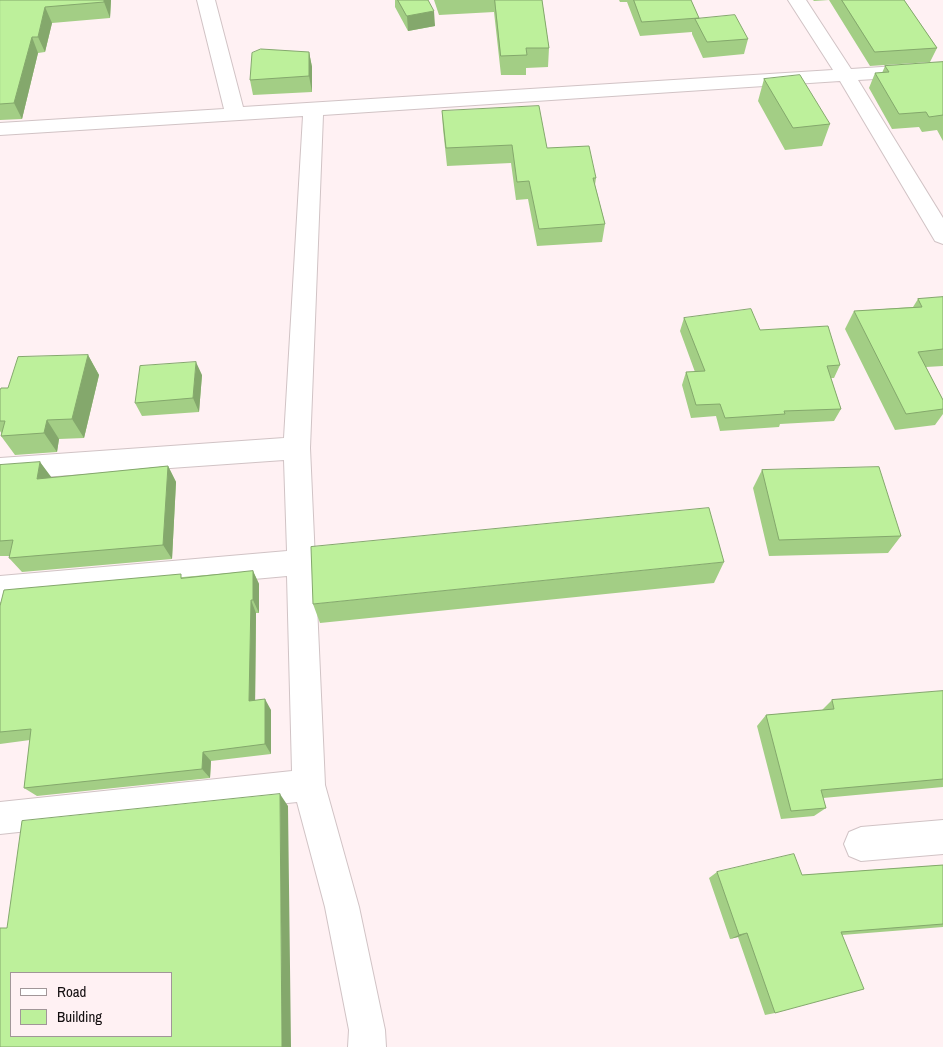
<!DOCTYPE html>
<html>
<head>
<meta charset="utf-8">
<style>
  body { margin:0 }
  #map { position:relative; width:943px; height:1047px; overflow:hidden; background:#fff1f3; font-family:"Archivo Narrow",sans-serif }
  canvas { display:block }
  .legend { position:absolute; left:10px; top:972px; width:162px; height:65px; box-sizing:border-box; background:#fff1f3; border:1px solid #a19698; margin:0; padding:6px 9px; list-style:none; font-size:15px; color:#130e0f }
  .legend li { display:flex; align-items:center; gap:10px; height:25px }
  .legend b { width:25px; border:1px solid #a19698 }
</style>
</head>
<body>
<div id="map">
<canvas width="943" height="1047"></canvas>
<ul class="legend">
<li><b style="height:6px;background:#fff"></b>Road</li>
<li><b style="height:14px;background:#bdf09b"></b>Building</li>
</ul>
</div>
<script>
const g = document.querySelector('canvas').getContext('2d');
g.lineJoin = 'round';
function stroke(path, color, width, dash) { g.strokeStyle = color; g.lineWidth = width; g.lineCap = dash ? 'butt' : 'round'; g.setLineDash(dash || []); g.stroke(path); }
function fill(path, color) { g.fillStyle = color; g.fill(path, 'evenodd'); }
const minor = new Path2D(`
  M 197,0 L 215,0 L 243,107 L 833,70 L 788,0 L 806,0 L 851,69 L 943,63 L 943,75 L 858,80 L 943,218 L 943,244 L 935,241 L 840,81 L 323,115 L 310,448 L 325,785 L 359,907 L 385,1030 L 386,1047 L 348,1047 L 349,1030 L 325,907 L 297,802 L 0,834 L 0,802 L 292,771 L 287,576 L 0,602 L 0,576 L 287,551 L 284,460 L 0,480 L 0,458 L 284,438 L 303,116 L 0,135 L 0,123 L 224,109 Z
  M 943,820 L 943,854 L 861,861 L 849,856 L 844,844 L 849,832 L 861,827 Z`);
stroke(minor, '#d1c3c5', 2);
fill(minor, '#fff');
fill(new Path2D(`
  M 0,0 L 111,0 L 110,18 L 52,23 L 45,52 L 38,53 L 22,119 L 0,120 Z
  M 395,0 L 428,0 L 435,26 L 408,31 L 395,7 Z
  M 434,0 L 542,0 L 549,48 L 548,67 L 526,68 L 526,75 L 501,75 L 494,12 L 439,15 Z
  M 619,0 L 691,0 L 699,18 L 748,39 L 744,54 L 703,58 L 692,34 L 692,32 L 640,36 L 627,2 L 620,2 Z
  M 813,0 L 904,0 L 937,48 L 930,62 L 870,66 L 829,0 L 814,1 Z
  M 309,52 L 312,67 L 312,92 L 253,95 L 250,80 Z
  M 943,62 L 943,141 L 937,130 L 922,132 L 919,127 L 892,129 L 869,88 L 875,73 L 882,73 L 885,66 Z
  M 764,79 L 830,124 L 822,146 L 785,150 L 758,101 Z
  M 442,111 L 547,148 L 596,178 L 595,185 L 605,224 L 602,242 L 537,246 L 528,199 L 516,200 L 511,163 L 447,166 L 443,129 Z
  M 943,297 L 943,366 L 926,367 L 943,400 L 943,414 L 935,425 L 895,430 L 845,329 L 854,311 L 913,307 L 918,299 Z
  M 684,318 L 760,330 L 840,365 L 834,378 L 831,378 L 841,409 L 834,421 L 780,424 L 779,427 L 720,431 L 716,416 L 691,418 L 682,385 L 686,372 L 695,372 L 680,331 Z
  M 88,355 L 99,375 L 84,438 L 59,439 L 57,452 L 15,455 L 1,436 L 2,434 L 0,431 L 0,390 L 8,388 Z
  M 202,375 L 199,412 L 142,416 L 135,403 Z
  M 40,462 L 51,478 L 168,466 L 176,482 L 172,559 L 22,572 L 9,558 L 10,556 L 0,556 L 0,465 Z
  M 762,470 L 901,536 L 888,553 L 769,556 L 753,488 Z
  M 724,562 L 714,583 L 320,623 L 313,604 Z
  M 253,571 L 259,584 L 259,613 L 256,613 L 255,700 L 271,710 L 271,754 L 211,761 L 210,778 L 37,796 L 24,788 L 30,740 L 0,744 L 0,606 L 183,577 Z
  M 943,691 L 943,787 L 823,798 L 826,808 L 814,816 L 781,819 L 757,726 L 766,715 L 822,710 L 832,700 Z
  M 943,865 L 943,927 L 842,935 L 775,1013 L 765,1015 L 738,937 L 730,939 L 709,878 L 717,872 L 802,875 Z`), '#a3ce85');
fill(new Path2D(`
  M 104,0 L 111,0 L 110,18 L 104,2 Z
  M 45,7 L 52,23 L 45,52 L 38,37 Z
  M 434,11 L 435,26 L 408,31 L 407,16 Z
  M 32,37 L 38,53 L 22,119 L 14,103 Z
  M 309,52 L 312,67 L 312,92 L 309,76 Z
  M 88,355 L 99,375 L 84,438 L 72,419 Z
  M 196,362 L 202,375 L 199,412 L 193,398 Z
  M 47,420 L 59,439 L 57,452 L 44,433 Z
  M 40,462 L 52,478 L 37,479 Z
  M 168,466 L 176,482 L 172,559 L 163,545 Z
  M 253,571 L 259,584 L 259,613 L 253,600 Z
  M 251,600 L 256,613 L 255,711 L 249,701 Z
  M 265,699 L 271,710 L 271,754 L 265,744 Z
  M 203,752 L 211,761 L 210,778 L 202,769 Z
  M 280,794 L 288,806 L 291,1047 L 282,1047 Z
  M 747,933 L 738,937 L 730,939 L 739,935 Z`), '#84a86c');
const building = new Path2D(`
  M 0,0 L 104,0 L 104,2 L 45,7 L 38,37 L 32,37 L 14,103 L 0,104 Z
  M 398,0 L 428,0 L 434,11 L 407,16 Z
  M 495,0 L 542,0 L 549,48 L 526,48 L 527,55 L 501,56 Z
  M 634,0 L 691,0 L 699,18 L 642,22 Z
  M 842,0 L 904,0 L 937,48 L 875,52 Z
  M 735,15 L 748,39 L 707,42 L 695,19 Z
  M 261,49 L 309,52 L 309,76 L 250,80 L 252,53 Z
  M 943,62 L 943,115 L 929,117 L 926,112 L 899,114 L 875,73 L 889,72 L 885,66 Z
  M 800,75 L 830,124 L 793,128 L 764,79 Z
  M 539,106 L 547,148 L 589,146 L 596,178 L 593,178 L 605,224 L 539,229 L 529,181 L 517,182 L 512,145 L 446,148 L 442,111 Z
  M 943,297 L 943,349 L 918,352 L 943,400 L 943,409 L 906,414 L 854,311 L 922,307 L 918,299 Z
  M 751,309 L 760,330 L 828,326 L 840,365 L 827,366 L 841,409 L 784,411 L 785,414 L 725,418 L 720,404 L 696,405 L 686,372 L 705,371 L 684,318 Z
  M 88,355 L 72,419 L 47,420 L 44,433 L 1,436 L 5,421 L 0,421 L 0,390 L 1,388 L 8,388 L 18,357 Z
  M 196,362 L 193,398 L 135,403 L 140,366 Z
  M 40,462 L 37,479 L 168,466 L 163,545 L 9,558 L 13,540 L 0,541 L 0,465 Z
  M 879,467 L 901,536 L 779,540 L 762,470 Z
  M 709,508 L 724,562 L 313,604 L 311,547 Z
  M 253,571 L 253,600 L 251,600 L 249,701 L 265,699 L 265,744 L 203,752 L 202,769 L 24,788 L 31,729 L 0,732 L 0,606 L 4,590 L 181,574 L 181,578 Z
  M 943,691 L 943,779 L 821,790 L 826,808 L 791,811 L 766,715 L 834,709 L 832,700 Z
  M 280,794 L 282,1047 L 0,1047 L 0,928 L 7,928 L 22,821 ZM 11,973 L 171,973 L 171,1036 L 11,1036 Z
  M 794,854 L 802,875 L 943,865 L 943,924 L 841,932 L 864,989 L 775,1013 L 747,933 L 739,935 L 717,872 Z`);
fill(building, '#bdf09b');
stroke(building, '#84a86c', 1);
</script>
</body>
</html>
